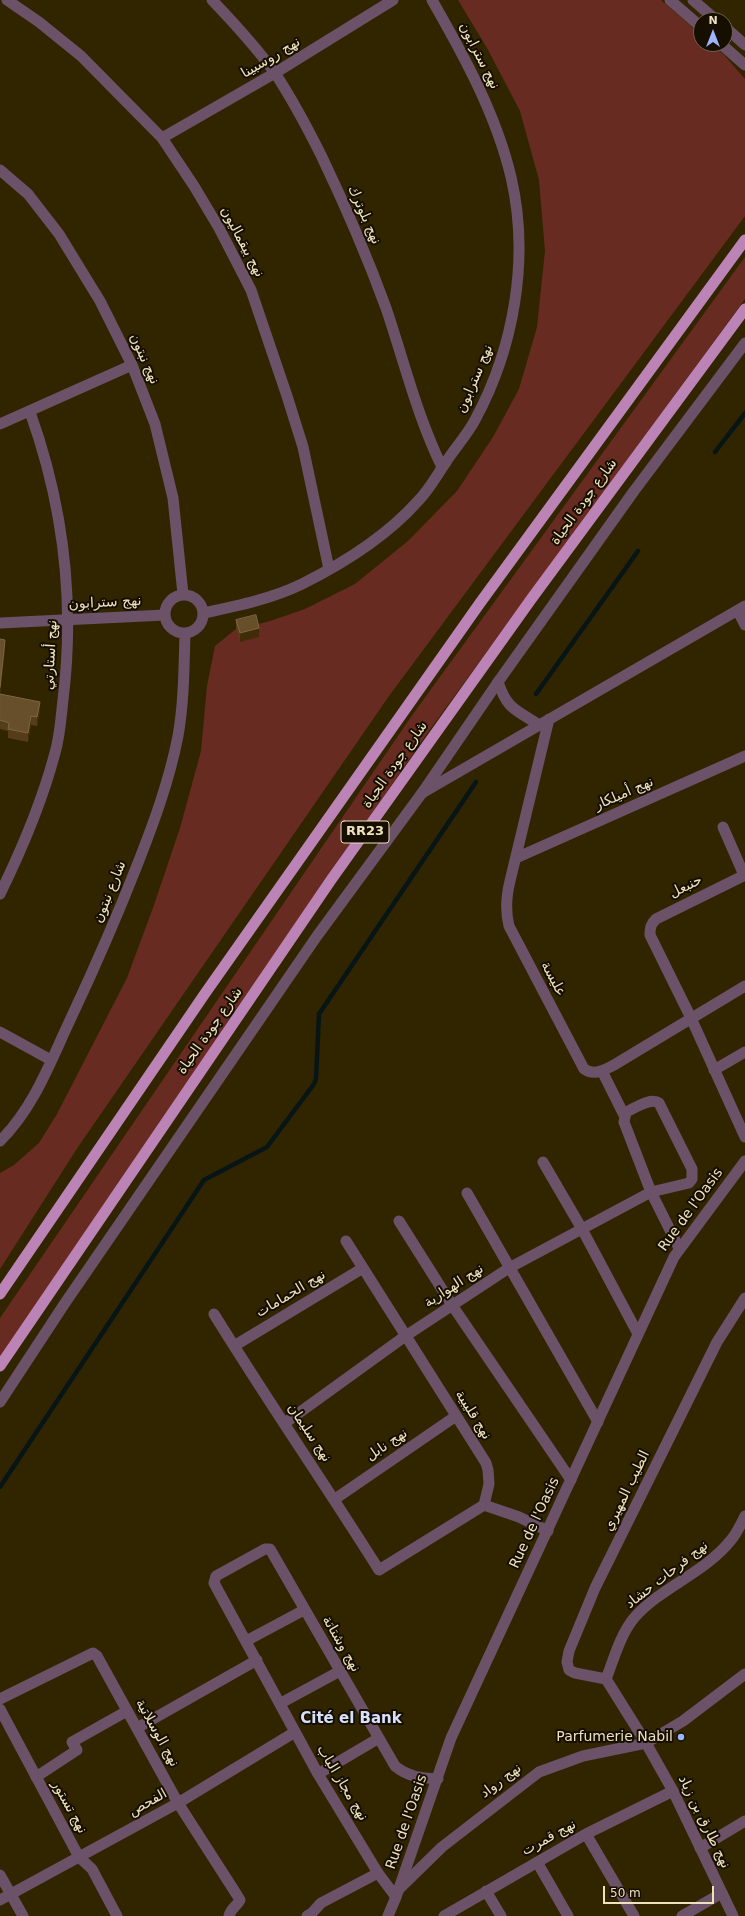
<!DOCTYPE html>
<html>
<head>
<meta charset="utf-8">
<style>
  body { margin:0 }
  #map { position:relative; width:745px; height:1916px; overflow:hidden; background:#312500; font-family:"DejaVu Sans",sans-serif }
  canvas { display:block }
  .north { position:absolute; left:693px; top:12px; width:40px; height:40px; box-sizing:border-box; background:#160e00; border:1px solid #6c624c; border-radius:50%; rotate:0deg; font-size:11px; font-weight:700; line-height:16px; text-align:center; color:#ede1be }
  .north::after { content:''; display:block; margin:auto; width:14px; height:18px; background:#9eb4fd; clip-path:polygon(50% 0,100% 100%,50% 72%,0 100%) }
  .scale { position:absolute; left:603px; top:1886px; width:111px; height:18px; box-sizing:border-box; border:2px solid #ede1be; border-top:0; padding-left:5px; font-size:12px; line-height:14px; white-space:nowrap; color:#ede1be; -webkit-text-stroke:3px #160e00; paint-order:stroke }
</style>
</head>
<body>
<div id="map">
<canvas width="745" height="1916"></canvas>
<div class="north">N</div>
<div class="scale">50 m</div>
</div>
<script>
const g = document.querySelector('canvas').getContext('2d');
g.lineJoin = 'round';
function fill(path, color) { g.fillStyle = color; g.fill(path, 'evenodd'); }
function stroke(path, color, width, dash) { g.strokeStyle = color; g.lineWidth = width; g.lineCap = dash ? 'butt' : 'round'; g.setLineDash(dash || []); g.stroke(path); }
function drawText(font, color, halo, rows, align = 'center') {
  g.font = font + ' "DejaVu Sans",Cairo,sans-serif'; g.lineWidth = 4; g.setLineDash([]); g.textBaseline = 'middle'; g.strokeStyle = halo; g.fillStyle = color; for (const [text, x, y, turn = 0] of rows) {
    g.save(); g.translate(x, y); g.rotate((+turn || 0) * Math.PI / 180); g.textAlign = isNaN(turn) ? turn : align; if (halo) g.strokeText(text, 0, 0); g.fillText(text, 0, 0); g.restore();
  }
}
fill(new Path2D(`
  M 458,0 L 661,0 L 701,35 L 701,44 L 712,44 L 725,56 L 745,79 L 745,216 L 389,696 L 78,1147 L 0,1269 L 0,1173 L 14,1165 L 39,1143 L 57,1114 L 127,978 L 154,905 L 180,828 L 201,751 L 207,686 L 215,646 L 236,629 L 267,622 L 305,609 L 355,584 L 408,541 L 457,491 L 493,437 L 519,389 L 537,327 L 545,251 L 539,180 L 520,111 L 487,48 Z
  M 745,257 L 745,299 L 431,728 L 235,1011 L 0,1361 L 0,1318 L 413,714 Z`), '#682b21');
stroke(new Path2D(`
  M 715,452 L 745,413
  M 536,694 L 638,551
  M 0,1487 L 204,1180 L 267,1147 L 314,1084 L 316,1079 L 319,1014 L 476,782`), '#071517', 4.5);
stroke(new Path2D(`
  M 36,1777 L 77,1750 L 72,1742 L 127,1711`), '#6b5268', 11);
stroke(new Path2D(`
  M 7,0 L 39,22 L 81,56 L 162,138 L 194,186 L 219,228 L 251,290 L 287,396 L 303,447 L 329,569
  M 212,0 C 234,23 256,47 275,73 C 292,99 307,127 321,155 C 345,205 367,256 386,308 C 404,361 417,416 442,467
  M 162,138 L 275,73 L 393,0
  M 0,170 L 28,194 L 59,234 L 100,301 L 132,365 L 155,424 L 173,498 L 183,594
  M 0,424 L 132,365
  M165 614a19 19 0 1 1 38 0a19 19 0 1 1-38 0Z
  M 738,611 L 745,625
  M 204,613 C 237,606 271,599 302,584 C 344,563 387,536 418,501 C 429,490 437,475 446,462 C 455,448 467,435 475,420 C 514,348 530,258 511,177 C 496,114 464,56 432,0
  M 0,623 L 165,615
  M 498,682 C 508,711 516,709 539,725
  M 549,719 L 510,881 C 506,897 505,910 509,926 L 584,1069 C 594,1076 604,1070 614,1065 L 745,986
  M 422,793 L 745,606
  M 723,827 L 744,875
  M 516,858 L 745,756
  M 745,875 L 656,919 C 651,924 650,927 650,935 L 691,1018 L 745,1137
  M 0,894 C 22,849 42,802 55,753 C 60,736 61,717 63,700 C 75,602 63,504 30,412
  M 0,1032 L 51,1060
  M 714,1070 L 745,1052
  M 602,1071 L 624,1115
  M 0,1141 C 34,1108 51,1060 71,1018 C 94,969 116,919 136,868 C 153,825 169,782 178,736 C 184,702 184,667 185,633
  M 543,1162 L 582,1229 L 638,1334
  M 467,1193 L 598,1422
  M 399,1221 L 452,1305 L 571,1480
  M 214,1314 C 267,1400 325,1484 379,1570 L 484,1505 L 489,1484 L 488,1470 L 486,1463 L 346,1241
  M 234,1346 L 363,1268
  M 285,1423 L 404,1337 L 509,1268 L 651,1192 L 689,1183 L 692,1179 L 692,1169 L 659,1103 C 651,1097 635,1108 626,1112 L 624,1122 L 651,1192 L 679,1248
  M 335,1499 L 456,1416
  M 484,1505 L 519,1517 L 548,1531
  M 246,1641 L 304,1610
  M 606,1679 L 575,1673 L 569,1670 L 567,1662 L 569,1651 L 595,1588 L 717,1342 L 745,1298
  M 0,1699 L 93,1653 L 97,1656 L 178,1803 L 237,1895 L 240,1900 C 237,1906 230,1909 229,1916
  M 281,1703 L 340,1671
  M 0,1709 L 79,1857 L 92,1869 L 117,1916
  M 137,1728 L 257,1660
  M 318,1774 L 379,1738
  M 586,1834 L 634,1916
  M 700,1848 L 745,1821
  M 537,1862 L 568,1916
  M 0,1875 L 23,1916
  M 398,1890 L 442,1847 L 539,1772 L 583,1756 L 646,1743 L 606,1679 C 614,1659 620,1635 634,1618 C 661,1587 705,1573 731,1540 C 737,1533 741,1524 745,1516
  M 486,1891 L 501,1916
  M 396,1897 L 378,1873 L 318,1774 L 214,1583 L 216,1576 L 265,1549 L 270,1549 L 395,1766 C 408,1777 422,1778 438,1779
  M 0,1900 L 178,1803 L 295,1732
  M 307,1916 L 312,1913 L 321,1903 L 378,1873
  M 444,1916 L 586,1834 L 673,1791
  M 682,1916 L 722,1893`), '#6b5268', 11);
stroke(new Path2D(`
  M 670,0 L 701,27
  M 693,0 L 716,20
  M 725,27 L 745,45
  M 721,44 L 745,65
  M 0,1402 L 65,1303 L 317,936 L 422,793 L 498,682 L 634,491 L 745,343
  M 388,1916 L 396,1897 L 451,1738 L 674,1257 L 745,1161
  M 733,1916 L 673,1791 L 646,1743 L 683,1721 L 745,1674`), '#6b5268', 11);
stroke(new Path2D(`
  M 0,1294 L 206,992 L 480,603 L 745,240
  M 0,1366 L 331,880 L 532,598 L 745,309`), '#bc84b6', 11);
fill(new Path2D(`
  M 236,620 L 259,637 L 240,642 L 236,629 Z
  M 0,639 L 5,648 L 0,695 L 40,711 L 37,726 L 31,725 L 28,742 L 8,738 L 8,731 L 0,729 Z`), '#563d1a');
fill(new Path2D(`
  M 259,628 L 259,637 L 240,642 L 240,633 Z
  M 5,640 L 5,648 L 0,696 L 0,687 Z
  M 40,702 L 40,711 L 37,726 L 37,717 Z
  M 31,716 L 31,725 L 28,742 L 28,733 Z`), '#412c08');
const building = new Path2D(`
  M 256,615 L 259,628 L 240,633 L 236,620 Z
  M 0,639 L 5,640 L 0,687 Z
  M 0,694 L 40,702 L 37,717 L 31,716 L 28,733 L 8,729 L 9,723 L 0,720 Z`);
fill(building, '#674f2c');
stroke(building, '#7c6643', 1);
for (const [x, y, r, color] of [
  [681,1737,4,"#9eb4fd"]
]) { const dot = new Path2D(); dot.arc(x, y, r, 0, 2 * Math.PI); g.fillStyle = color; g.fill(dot); stroke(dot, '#160e00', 1.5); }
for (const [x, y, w] of [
  [365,832,48]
]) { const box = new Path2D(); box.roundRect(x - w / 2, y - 11, w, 22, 3); g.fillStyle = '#160e00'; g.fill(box); stroke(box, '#ede1be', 1); }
drawText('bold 13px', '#ede1be', null, [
  ["RR23",365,832]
]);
drawText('14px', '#ede1be', '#160e00', [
  ["نهج سترابون",479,56,63],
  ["نهج روسبينا",271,58,-31],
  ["نهج بلوترك",364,215,66],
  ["نهج بيقماليون",242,242,62],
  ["نهج نبتون",144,359,66],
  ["نهج سترابون",475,379,-67],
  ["شارع جودة الحياة",584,502,-54],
  ["نهج سترابون",105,603,-3],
  ["نهج أستارتي",51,655,-87],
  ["شارع جودة الحياة",395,765,-55],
  ["نهج أميلكار",624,794,-24],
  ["حنبعل",686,887,-26],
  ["شارع نبتون",110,892,-68],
  ["عليسة",553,979,62],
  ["شارع جودة الحياة",210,1031,-55],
  ["Rue de l'Oasis",691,1210,-54],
  ["نهج الهوارية",454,1286,-33],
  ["نهج الحمامات",291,1294,-31],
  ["نهج قليبية",473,1415,58],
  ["نهج سليمان",309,1433,56],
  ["نهج نابل",387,1445,-34],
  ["الطيب المهيري",627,1491,-64],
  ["Rue de l'Oasis",535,1523,-65],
  ["نهج فرحات حشاد",667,1575,-38],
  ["نهج وشتاتة",341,1644,60],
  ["نهج الوسلاتية",157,1733,61],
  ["نهج رواد",501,1781,-37],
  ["نهج مجاز الباب",342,1783,59],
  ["الفحص",148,1803,-29],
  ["نهج تستور",69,1807,61],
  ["Rue de l'Oasis",407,1822,-71],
  ["نهج طارق بن زياد",704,1822,64],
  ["نهج قمرت",549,1838,-29]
]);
drawText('14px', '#ede1be', '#160e00', [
  ["Parfumerie Nabil",673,1737]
], 'right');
drawText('bold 15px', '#d7e0fc', '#160e00', [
  ["Cité el Bank",351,1719]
]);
</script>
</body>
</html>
